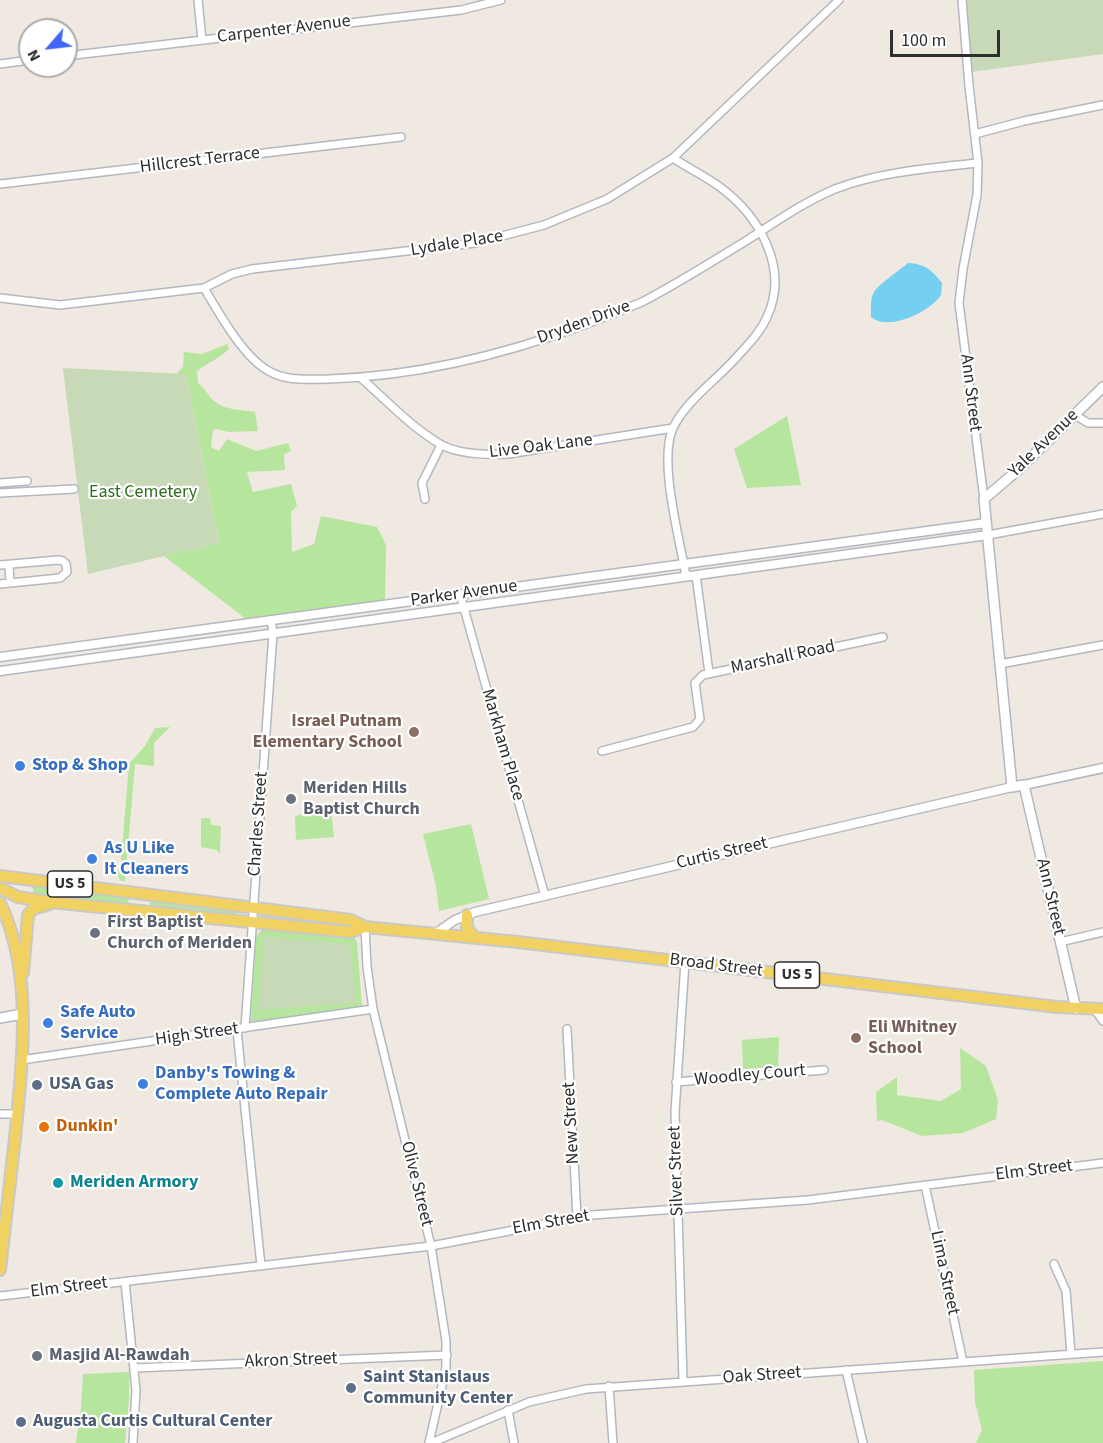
<!DOCTYPE html>
<html>
<head>
<meta charset="utf-8">
<style>
  body { margin:0 }
  #map { position:relative; width:1103px; height:1443px; overflow:hidden; background:#efe9e1; font-family:"Source Sans 3",sans-serif }
  canvas { display:block }
  .north { position:absolute; left:18px; top:18px; width:60px; height:60px; box-sizing:border-box; background:#fff; border:2px solid #ababab; border-radius:50%; rotate:242deg; font-size:16px; font-weight:700; line-height:24px; text-align:center; color:#2e2e2e }
  .north::after { content:''; display:block; margin:auto; width:21px; height:27px; background:#4264fb; clip-path:polygon(50% 0,100% 100%,50% 72%,0 100%) }
  .scale { position:absolute; left:890px; top:30px; width:110px; height:27px; box-sizing:border-box; border:3px solid #2e2e2e; border-top:0; padding-left:8px; font-size:18px; line-height:21px; white-space:nowrap; color:#2e2e2e; -webkit-text-stroke:4px #fff; paint-order:stroke }
</style>
</head>
<body>
<div id="map">
<canvas width="1103" height="1443"></canvas>
<div class="north">N</div>
<div class="scale">100 m</div>
</div>
<script>
const g = document.querySelector('canvas').getContext('2d');
g.lineJoin = 'round';
function fill(path, color) { g.fillStyle = color; g.fill(path, 'evenodd'); }
function stroke(path, color, width, dash) { g.strokeStyle = color; g.lineWidth = width; g.lineCap = dash ? 'butt' : 'round'; g.setLineDash(dash || []); g.stroke(path); }
function drawText(font, color, halo, rows, align = 'center') {
  g.font = font + ' "Source Sans 3",sans-serif'; g.lineWidth = 4.5; g.setLineDash([]); g.textBaseline = 'middle'; g.strokeStyle = halo; g.fillStyle = color; for (const [text, x, y, turn = 0] of rows) {
    g.save(); g.translate(x, y); g.rotate((+turn || 0) * Math.PI / 180); g.textAlign = isNaN(turn) ? turn : align; if (halo) g.strokeText(text, 0, 0); g.fillText(text, 0, 0); g.restore();
  }
}
fill(new Path2D(`
  M 227,344 L 229,349 C 220,358 207,363 197,371 L 198,383 C 205,388 208,396 214,401 C 225,410 242,410 255,412 L 258,431 L 228,432 L 218,429 L 213,430 L 211,447 L 219,451 L 227,439 L 256,451 L 288,443 L 291,451 L 284,454 L 285,470 L 247,472 L 253,492 L 291,484 L 297,506 L 291,512 L 292,552 L 314,544 L 321,516 L 377,527 L 386,545 L 385,601 L 246,619 L 164,556 L 219,543 L 186,374 L 176,374 L 183,367 L 184,352 L 202,354 Z
  M 787,416 L 801,485 L 747,488 L 734,449 Z
  M 170,727 L 154,743 L 154,766 L 135,764 L 125,881 L 121,881 L 117,875 L 121,862 L 129,764 L 145,746 L 155,728 Z
  M 331,809 L 334,837 L 296,840 L 295,816 Z
  M 201,818 L 210,818 L 211,825 L 221,826 L 220,854 L 217,850 L 201,847 Z
  M 471,824 L 489,899 L 439,911 L 436,886 L 423,834 Z
  M 31,886 L 127,897 L 129,901 L 127,905 L 29,895 L 34,891 Z
  M 153,900 L 236,911 L 237,912 L 236,916 L 150,907 L 150,902 Z
  M 263,928 L 354,937 L 357,942 L 362,1007 L 254,1022 L 251,1020 L 256,937 Z
  M 779,1037 L 778,1067 L 743,1069 L 742,1040 Z
  M 960,1048 L 986,1066 L 998,1100 L 996,1119 L 963,1133 L 922,1136 L 882,1120 L 877,1121 L 876,1092 L 897,1077 L 897,1095 L 941,1101 L 961,1089 Z
  M 1103,1361 L 1103,1443 L 976,1443 L 982,1430 L 975,1402 L 974,1370 Z
  M 129,1372 L 129,1400 L 125,1443 L 76,1443 L 81,1408 L 83,1374 Z`), '#b6e59e');
fill(new Path2D(`
  M 965,0 L 1103,0 L 1103,54 L 971,72 Z
  M 63,368 L 186,374 L 219,543 L 88,574 Z
  M 264,937 L 350,944 L 356,1003 L 258,1010 Z`), '#c8d9b8');
fill(new Path2D(`
  M 908,263 C 925,264 932,270 942,283 L 941,295 C 930,312 888,332 871,317 C 871,310 870,298 874,292 C 879,284 900,270 908,263 Z`), '#75cff0');
const minor = new Path2D(`
  M 198,0 L 202,40
  M 962,0 L 969,86 L 978,163 L 977,195 L 963,269 L 959,303 L 984,499
  M 66,56 L 461,10 L 501,0
  M 0,64 L 30,60
  M 975,134 L 1024,121 L 1103,105
  M 673,158 C 688,168 705,176 720,187 C 759,216 790,268 767,317 C 760,333 746,347 734,360 C 714,382 686,401 673,428 C 658,461 680,540 686,576
  M 0,184 L 401,137
  M 204,288 C 219,313 242,355 267,370 C 286,382 308,379 329,379 C 417,376 507,354 589,323 C 607,316 626,309 644,301 C 680,282 715,260 749,239 C 777,221 804,202 835,189 C 879,172 931,168 978,163
  M 0,298 L 60,305 L 204,288 L 232,274 L 252,269 L 475,243 L 544,225 L 607,199 L 673,158 L 839,0
  M 361,378 C 386,400 411,427 440,444 C 459,455 487,455 508,454 L 673,428
  M 1075,415 L 1088,423 L 1103,423
  M 0,483 L 27,481
  M 0,493 L 74,489
  M 425,499 L 422,483 L 441,445
  M 988,535 L 1103,514
  M 0,565 L 58,560 L 63,561 L 66,564 L 67,572 L 60,578 L 0,584
  M 9,565 L 10,583
  M 696,575 L 709,673
  M 460,594 L 545,896
  M 1000,664 L 1103,645
  M 602,751 L 693,727 L 700,719 L 695,683 L 703,675 L 883,637
  M 365,927 L 367,967 L 373,1009 L 431,1246 L 446,1341 L 446,1368 L 429,1443
  M 1060,942 L 1103,932
  M 1095,1010 L 1103,1021
  M 245,1028 L 273,633 L 271,620
  M 567,1029 L 577,1217
  M 237,1030 L 261,1266
  M 21,1060 L 373,1009
  M 676,1082 L 824,1070
  M 0,1114 L 17,1114
  M 925,1185 L 963,1362
  M 1054,1264 L 1066,1291 L 1071,1354
  M 125,1282 L 136,1390 L 133,1443
  M 0,1296 L 431,1246 L 592,1215 L 808,1200 L 1103,1163
  M 134,1368 L 447,1355
  M 846,1370 L 863,1443
  M 683,1381 L 675,1112 L 685,962
  M 609,1386 L 613,1443
  M 508,1410 L 514,1443
  M 431,1443 L 529,1402 L 586,1389 L 1103,1352`);
const tertiary = new Path2D(`
  M 0,657 L 986,523
  M 0,671 L 988,535
  M 1024,785 L 1103,768
  M 436,933 L 455,920 L 475,912 L 1012,787`);
const secondary = new Path2D(`
  M 1076,1009 L 1024,785 L 1012,787 L 984,499 L 1018,470 L 1103,387
  M 0,1018 L 22,1014`);
const primary = new Path2D(`
  M 0,876 L 351,920 L 365,927 L 518,942 L 1057,1007 L 1103,1009
  M 0,888 L 18,897 L 50,902 L 350,932 L 365,927
  M 0,903 C 34,972 22,1064 15,1138 C 10,1182 5,1226 0,1270
  M 467,915 L 467,928 L 474,937
  M 23,973 L 28,915 L 33,909 L 50,904`);
stroke(minor, '#b4b7c1', 10);
stroke(tertiary, '#b4b7c1', 11);
stroke(secondary, '#b4b7c1', 12);
stroke(primary, '#c9c9c9', 14);
stroke(minor, '#fff', 7);
stroke(tertiary, '#fff', 8);
stroke(secondary, '#fff', 9);
stroke(primary, '#f2d163', 10);
for (const [x, y, r, color] of [
  [414,732,6,"#8d6e63"],
  [20,766,6,"#3f7fe0"],
  [291,799,6,"#6b7280"],
  [92,859,6,"#3f7fe0"],
  [95,933,6,"#6b7280"],
  [48,1023,6,"#3f7fe0"],
  [856,1038,6,"#8d6e63"],
  [143,1084,6,"#3f7fe0"],
  [37,1085,6,"#5c6f8a"],
  [44,1127,6,"#e8710a"],
  [58,1183,6,"#0f9aa8"],
  [37,1356,6,"#6b7280"],
  [351,1388,6,"#5c6f8a"],
  [21,1422,6,"#5c6f8a"]
]) { const dot = new Path2D(); dot.arc(x, y, r, 0, 2 * Math.PI); g.fillStyle = color; g.fill(dot); stroke(dot, '#fff', 2); }
for (const [x, y, w] of [
  [70,884,45],
  [797,975,45]
]) { const box = new Path2D(); box.roundRect(x - w / 2, y - 13, w, 26, 4.5); g.fillStyle = '#fff'; g.fill(box); stroke(box, '#2e2e2e', 1.5); }
drawText('bold 16px', '#2e2e2e', null, [
  ["US 5",70,884],
  ["US 5",797,975]
]);
drawText('18px', '#2e2e2e', '#fff', [
  ["Carpenter Avenue",284,30,-7],
  ["Hillcrest Terrace",200,161,-7],
  ["Lydale Place",457,244,-9],
  ["Dryden Drive",584,323,-20],
  ["Ann Street",970,393,83],
  ["Yale Avenue",1044,444,-44],
  ["Live Oak Lane",541,447,-7],
  ["Parker Avenue",464,594,-8],
  ["Marshall Road",783,658,-12],
  ["Markham Place",502,745,74],
  ["Charles Street",259,824,-86],
  ["Curtis Street",722,854,-13],
  ["Ann Street",1050,897,77],
  ["Broad Street",716,966,7],
  ["High Street",197,1035,-8],
  ["Woodley Court",750,1076,-5],
  ["New Street",572,1123,-93],
  ["Silver Street",677,1171,-92],
  ["Elm Street",1034,1171,-7],
  ["Olive Street",416,1184,76],
  ["Elm Street",551,1223,-10],
  ["Lima Street",944,1273,78],
  ["Elm Street",69,1288,-7],
  ["Akron Street",291,1361,-2],
  ["Oak Street",762,1376,-4]
]);
drawText('18px', '#2c6e1b', '#fff', [
  ["East Cemetery",143,493]
]);
drawText('bold 18px', '#785e54', '#fff', [
  ["Israel Putnam",402,722],
  ["Elementary School",402,743],
  ["Eli Whitney",868,1028,"left"],
  ["School",868,1049,"left"]
], 'right');
drawText('bold 18px', '#366cbe', '#fff', [
  ["Stop & Shop",32,766],
  ["As U Like",104,849],
  ["It Cleaners",104,870],
  ["Safe Auto",60,1013],
  ["Service",60,1034],
  ["Danby's Towing &",155,1074],
  ["Complete Auto Repair",155,1095]
], 'left');
drawText('bold 18px', '#5b616d', '#fff', [
  ["Meriden Hills",303,789],
  ["Baptist Church",303,810],
  ["First Baptist",107,923],
  ["Church of Meriden",107,944],
  ["Masjid Al-Rawdah",49,1356]
], 'left');
drawText('bold 18px', '#4e5e75', '#fff', [
  ["USA Gas",49,1085],
  ["Saint Stanislaus",363,1378],
  ["Community Center",363,1399],
  ["Augusta Curtis Cultural Center",33,1422]
], 'left');
drawText('bold 18px', '#c56008', '#fff', [
  ["Dunkin'",56,1127]
], 'left');
drawText('bold 18px', '#0d838f', '#fff', [
  ["Meriden Armory",70,1183]
], 'left');
</script>
</body>
</html>
